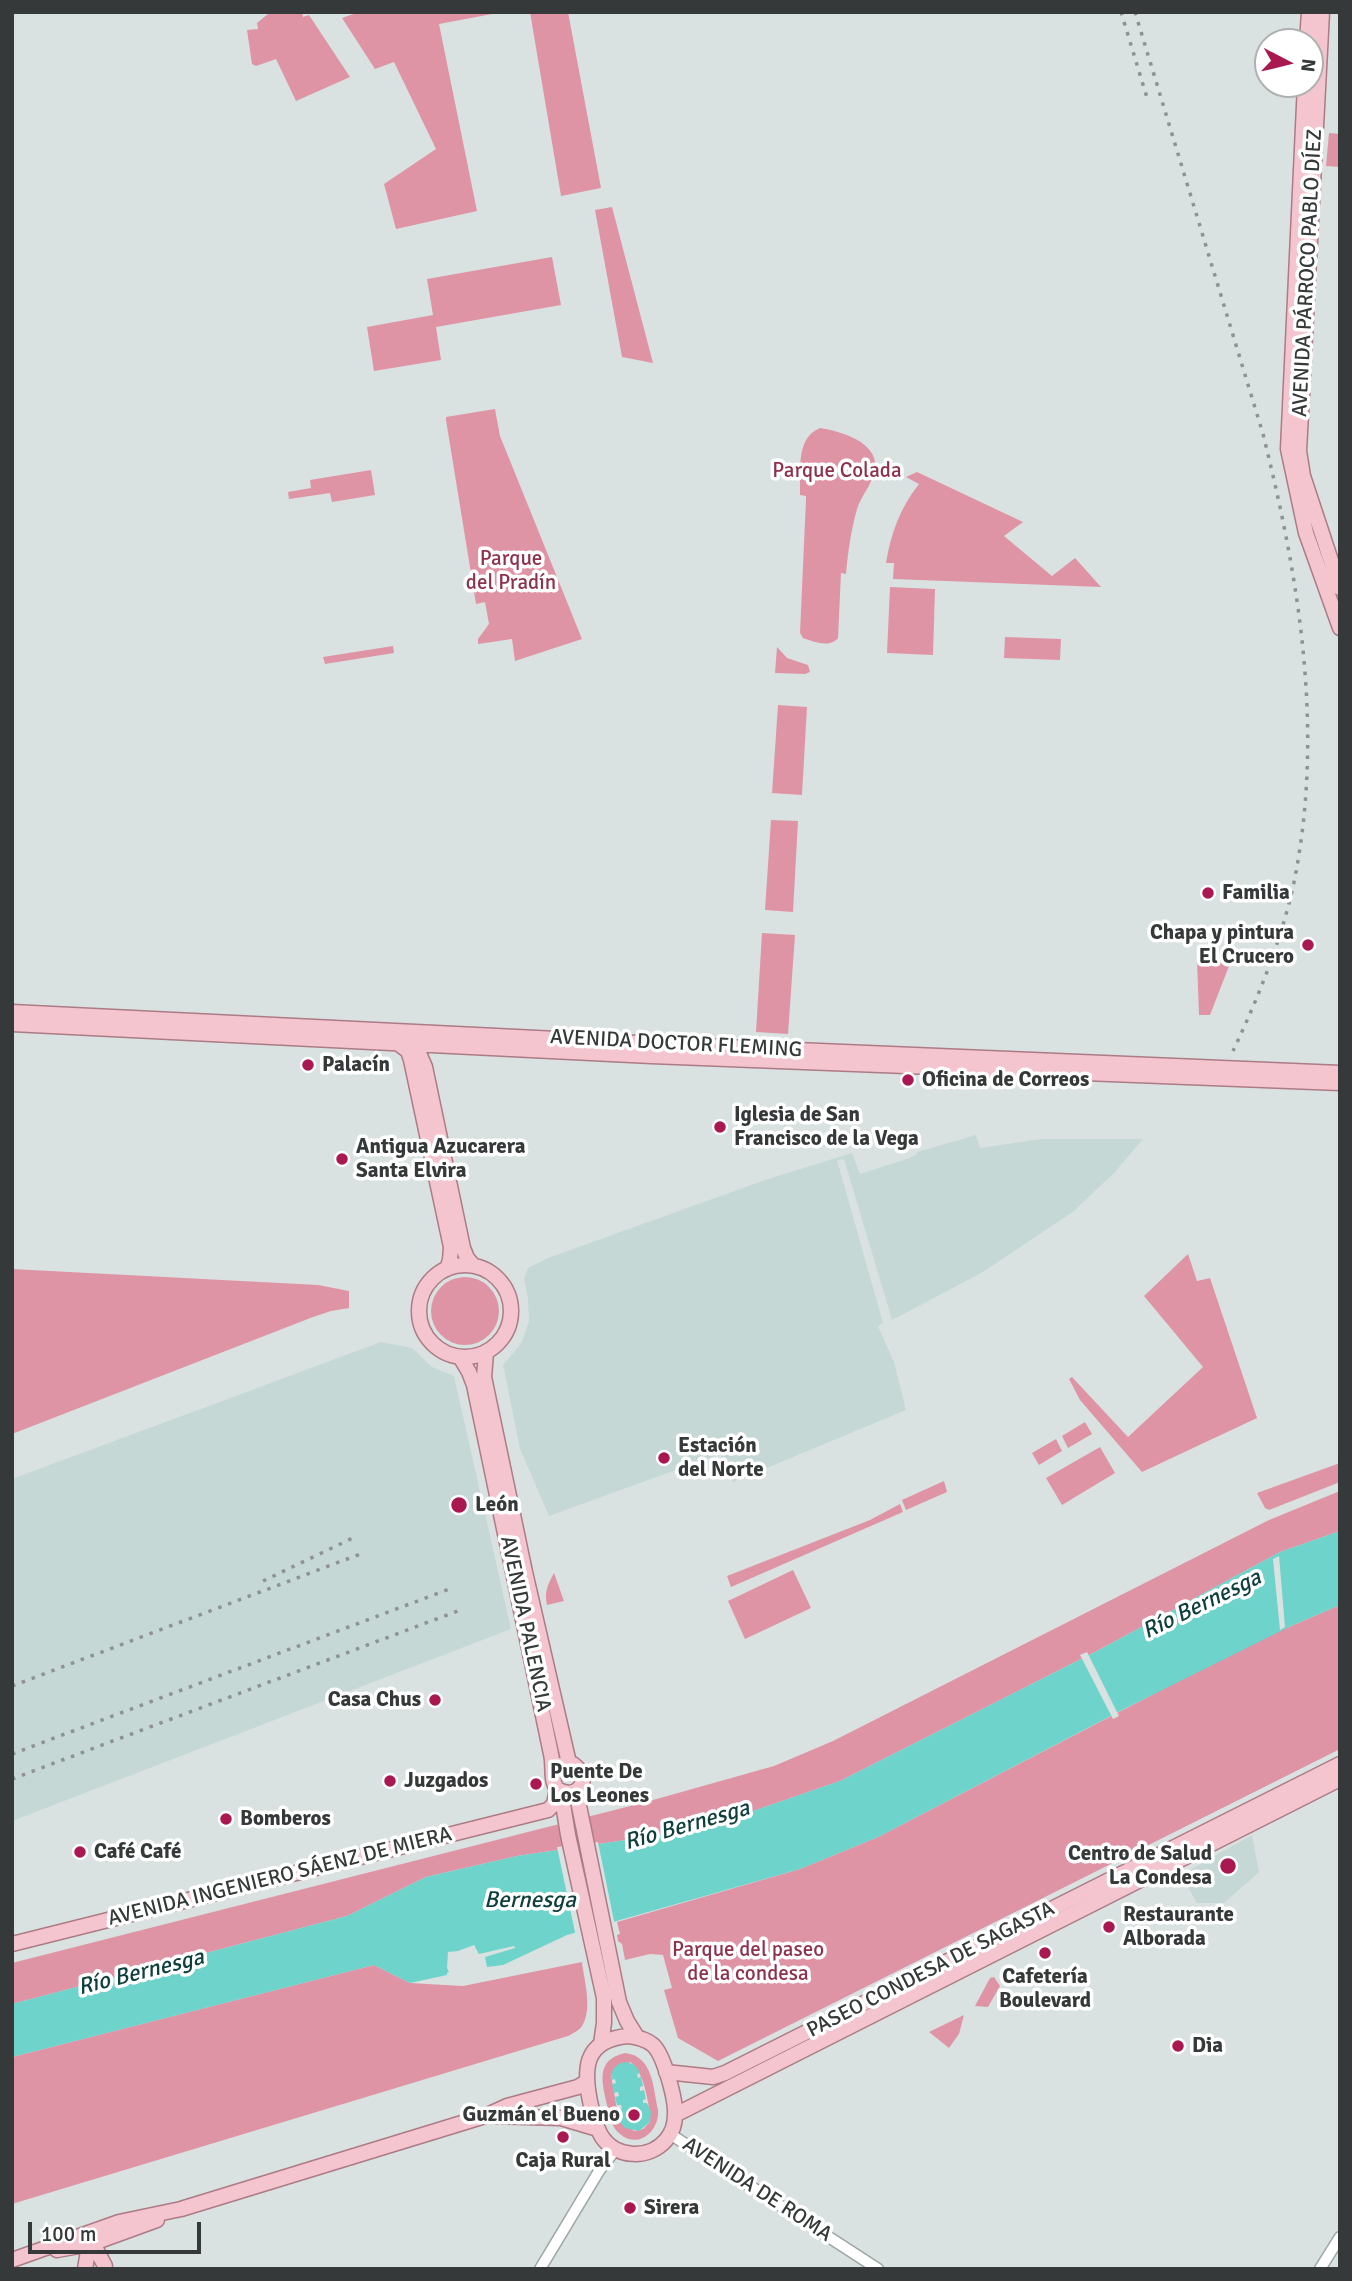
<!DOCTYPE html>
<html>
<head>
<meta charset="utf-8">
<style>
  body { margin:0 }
  #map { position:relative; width:1352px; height:2281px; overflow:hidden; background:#d9e2e1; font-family:Signika,sans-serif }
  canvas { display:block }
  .frame { position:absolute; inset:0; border:14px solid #363939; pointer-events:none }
  .north { position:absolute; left:1254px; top:28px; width:70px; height:70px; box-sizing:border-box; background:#fff; border:2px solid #afb0b0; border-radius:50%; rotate:97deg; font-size:19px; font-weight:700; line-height:28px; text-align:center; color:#363939 }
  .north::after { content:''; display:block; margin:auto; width:24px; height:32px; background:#a91851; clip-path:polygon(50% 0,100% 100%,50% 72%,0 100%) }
  .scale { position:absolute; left:28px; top:2222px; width:173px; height:32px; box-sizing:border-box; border:4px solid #363939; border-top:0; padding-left:9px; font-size:21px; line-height:24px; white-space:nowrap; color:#363939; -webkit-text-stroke:5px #fff; paint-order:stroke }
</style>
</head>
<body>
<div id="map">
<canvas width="1352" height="2281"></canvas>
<div class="frame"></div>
<div class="north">N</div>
<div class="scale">100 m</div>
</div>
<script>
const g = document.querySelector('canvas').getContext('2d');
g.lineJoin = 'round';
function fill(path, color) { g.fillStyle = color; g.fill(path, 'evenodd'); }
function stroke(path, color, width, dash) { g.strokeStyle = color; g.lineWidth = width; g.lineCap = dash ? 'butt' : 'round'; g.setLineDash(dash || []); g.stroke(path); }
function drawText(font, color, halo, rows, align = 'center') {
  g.font = font + ' Signika,sans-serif'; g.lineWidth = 7; g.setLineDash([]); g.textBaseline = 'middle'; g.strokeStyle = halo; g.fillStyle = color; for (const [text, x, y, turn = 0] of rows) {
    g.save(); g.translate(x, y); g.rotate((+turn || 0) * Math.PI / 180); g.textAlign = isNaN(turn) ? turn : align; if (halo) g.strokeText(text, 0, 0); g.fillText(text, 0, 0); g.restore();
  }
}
fill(new Path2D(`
  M 976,1135 L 980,1148 L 1041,1139 L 1143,1139 L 1115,1172 L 1074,1211 L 983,1272 L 892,1320 L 844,1159 L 837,1160 L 883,1323 L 878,1326 L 894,1362 L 906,1410 L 733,1482 L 720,1454 L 549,1516 L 520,1449 L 503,1365 L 522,1342 L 529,1321 L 528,1299 L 524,1278 L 528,1268 L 548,1258 L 768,1179 L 852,1153 L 860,1174 L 910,1158 L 917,1154 L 917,1152 Z
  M 381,1342 L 412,1348 L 432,1367 L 454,1376 L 511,1629 L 12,1821 L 12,1479 Z
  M 1252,1835 L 1259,1872 L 1224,1903 L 1197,1903 L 1181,1875 Z`), '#c6d8d6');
fill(new Path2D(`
  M 275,12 L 302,12 L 303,17 L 309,15 L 350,77 L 296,101 L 276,59 L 256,66 L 252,64 L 247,30 L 258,29 L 257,23 L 268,14 Z
  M 359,12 L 503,12 L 439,24 L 477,211 L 396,229 L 384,184 L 436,149 L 394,62 L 375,69 L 342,18 Z
  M 530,12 L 568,12 L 601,188 L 561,196 Z
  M 1329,133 L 1340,134 L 1340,167 L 1326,166 Z
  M 612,207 L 653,363 L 622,357 L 595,210 Z
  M 552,257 L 561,305 L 436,327 L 441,360 L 374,371 L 367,327 L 433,315 L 427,279 Z
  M 495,409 L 500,436 L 582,639 L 515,661 L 512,639 L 478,644 L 478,639 L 489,624 L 485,602 L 476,604 L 446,420 L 446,417 Z
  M 820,428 C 840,431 879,442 875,469 C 873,483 861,496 857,509 C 851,530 848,552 846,574 L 841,573 L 838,638 C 830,648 814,642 803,638 L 800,633 L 806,499 L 806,496 L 800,495 C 801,472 795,438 820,428 Z
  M 371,470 L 375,495 L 332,502 L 330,493 L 289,499 L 288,492 L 311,488 L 310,480 Z
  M 917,472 L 1023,522 L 1004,536 L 1052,576 L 1075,558 L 1101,587 L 893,579 L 894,563 L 886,563 C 891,533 900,508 919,484 L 906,477 Z
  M 890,587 L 935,589 L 933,655 L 887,653 Z
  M 1005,637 L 1061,639 L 1060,660 L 1004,658 Z
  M 393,646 L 394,653 L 325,664 L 323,657 Z
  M 777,647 L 787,658 L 808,665 L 810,672 L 805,674 L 775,673 Z
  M 778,705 L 807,707 L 802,795 L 772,793 Z
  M 771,820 L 798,821 L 793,912 L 765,910 Z
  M 762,933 L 795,935 L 788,1034 L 756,1032 Z
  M 1197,960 L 1231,961 L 1210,1015 L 1199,1015 Z
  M 1188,1254 L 1197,1281 L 1210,1278 L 1257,1418 L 1142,1472 L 1080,1400 L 1069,1379 L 1072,1377 L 1128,1437 L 1203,1367 L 1144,1296 Z
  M 12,1269 L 318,1285 L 349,1291 L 349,1308 L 331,1311 L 313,1317 L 12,1434 Z
  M431 1311a34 34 0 1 1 68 0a34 34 0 1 1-68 0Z
  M 1085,1422 L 1092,1434 L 1068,1448 L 1062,1436 Z
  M 1056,1439 L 1062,1451 L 1039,1465 L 1032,1453 Z
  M 1100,1447 L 1115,1473 L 1062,1505 L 1046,1478 Z
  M 1340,1463 L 1340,1482 L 1269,1510 L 1265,1508 L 1257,1493 Z
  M 944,1481 L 947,1492 L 906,1510 L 902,1500 Z
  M 1340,1491 L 1340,1531 L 1280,1552 L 1097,1651 L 840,1781 L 701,1829 L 517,1856 L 426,1877 L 347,1916 L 12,2004 L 12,1963 L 646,1802 L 774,1766 L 833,1741 L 1269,1520 Z
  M 900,1504 L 903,1512 L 731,1587 L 727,1576 L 870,1520 Z
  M 793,1570 L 811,1608 L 745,1639 L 728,1601 Z
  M 554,1573 L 564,1601 L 547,1605 C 544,1592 548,1584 554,1573 Z
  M 1340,1605 L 1340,1749 L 718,2061 L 678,2038 L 664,1990 L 672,1988 L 663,1955 L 650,1954 L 625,1960 L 622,1944 L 618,1941 L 617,1935 L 620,1934 L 617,1922 L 800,1869 L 878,1837 L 1254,1642 Z
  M 582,1962 C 584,1980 593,2009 582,2026 C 579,2031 573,2033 568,2036 L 12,2204 L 12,2057 L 374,1965 L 410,1983 L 463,1986 Z
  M 994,1977 L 1000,1986 L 988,2007 L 975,2006 L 990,1978 Z
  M 964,2015 L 959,2034 L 949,2048 L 929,2032 Z
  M 625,2053 C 653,2056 653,2087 658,2110 C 660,2130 639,2150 620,2134 C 611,2127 610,2116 607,2105 C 602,2082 595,2060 625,2053 ZM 630,2062 C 644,2070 650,2107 650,2122 L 643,2129 L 634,2131 L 618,2115 L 611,2075 Z`), '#df94a5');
fill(new Path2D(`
  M 1340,1531 L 1340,1605 L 1291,1626 L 1126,1708 L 878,1837 L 800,1869 L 567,1935 L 503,1965 L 487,1967 L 485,1957 L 515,1948 L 514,1946 L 479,1954 L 474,1945 L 458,1951 L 448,1952 L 447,1968 L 449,1972 L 447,1973 L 447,1975 L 410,1983 L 374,1965 L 12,2057 L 12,2004 L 347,1916 L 426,1877 L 517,1856 L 701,1829 L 840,1781 L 1097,1651 L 1280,1552 Z
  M 625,2062 C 633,2063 637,2066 640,2073 L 637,2074 L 638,2078 L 641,2077 L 643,2086 L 640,2087 L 640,2091 L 644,2090 L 646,2099 L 643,2100 L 643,2103 L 647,2103 L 651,2112 L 650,2122 L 639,2131 L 625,2128 L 619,2121 L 618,2110 L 622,2108 L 621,2105 L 617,2105 L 615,2097 L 619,2096 L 618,2092 L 614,2093 L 612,2084 L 616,2083 L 615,2079 L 611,2080 C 611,2070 615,2064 625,2062 Z`), '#6dd3cb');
fill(new Path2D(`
  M 1279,1556 L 1285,1627 L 1280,1630 L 1273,1559 Z
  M 1087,1652 L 1119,1716 L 1113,1719 L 1080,1655 Z
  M 598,1842 L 615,1926 L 576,1937 L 557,1847 Z`), '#d9e2e1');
const minor = new Path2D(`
  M 670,2134 L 878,2269
  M 540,2269 L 599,2171 L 616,2149
  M 1320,2269 L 1340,2237`);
const major = new Path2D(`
  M 1322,12 L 1299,451 L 1303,476 L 1340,588
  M 1307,42 L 1309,12
  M 1305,84 L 1288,449 L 1306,533 L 1340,628
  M 12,1012 L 678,1045 L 1340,1073
  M 12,1024 L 651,1056 L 1340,1083
  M 412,1037 L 425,1067 L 463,1248 L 467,1258 L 474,1266
  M 396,1042 L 408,1051 L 411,1060 L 451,1247 L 450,1260 L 447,1269
  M419 1311a46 46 0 1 1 92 0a46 46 0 1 1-92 0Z
  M 486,1353 L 484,1377 L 525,1572 L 569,1763
  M 460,1357 L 469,1372 L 474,1385 L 551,1754 C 554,1766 550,1780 557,1789 C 571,1798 585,1790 583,1773 L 573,1764 L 560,1765 L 554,1772
  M 576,1791 L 619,2002 L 627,2021 L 637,2037
  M 561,1792 L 568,1835 L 604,1998 L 604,2023 L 601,2044
  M 12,1944 L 548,1810 L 554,1804 L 557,1789
  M 628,2036 C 637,2037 646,2039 653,2045 C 664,2055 676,2100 675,2115 C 675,2124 672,2133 666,2140 C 649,2160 616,2158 602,2137 C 596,2128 594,2116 591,2106 C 583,2070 583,2040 628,2036 Z
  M 666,2072 L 713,2077 L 725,2073 L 1340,1764
  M 675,2115 L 1340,1779
  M 490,2116 L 561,2118 L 598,2129
  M 84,2241 L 96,2249 L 105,2266
  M 57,2250 L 91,2244 L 157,2220
  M 12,2260 L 119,2222 L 181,2209 L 485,2116 L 507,2106 L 578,2087 L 586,2082
  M 85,2269 L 88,2251 L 95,2241`);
stroke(minor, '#9ea6a5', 13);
stroke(major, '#ac7b86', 17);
stroke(minor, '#fff', 10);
stroke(major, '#f4c5cf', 14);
stroke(new Path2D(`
  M 1121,12 L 1148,101
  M 1135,12 L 1263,434 C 1300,582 1325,735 1293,887 C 1280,944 1258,998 1233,1051
  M 263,1581 L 357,1536
  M 12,1686 L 363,1553
  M 12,1754 L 452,1588
  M 12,1779 L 463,1609`), '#8d9392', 3.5, [3.5, 7]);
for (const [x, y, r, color] of [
  [1208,893,7,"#a91851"],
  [1308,945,7,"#a91851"],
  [308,1065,7,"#a91851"],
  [908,1080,7,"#a91851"],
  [720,1127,7,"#a91851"],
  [342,1159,7,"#a91851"],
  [664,1458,7,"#a91851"],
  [459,1505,9,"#a91851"],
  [435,1700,7,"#a91851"],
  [390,1781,7,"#a91851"],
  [536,1784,7,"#a91851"],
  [226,1819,7,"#a91851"],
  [80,1852,7,"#a91851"],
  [1228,1866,9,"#a91851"],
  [1109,1927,7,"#a91851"],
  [1045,1953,7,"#a91851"],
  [1178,2046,7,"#a91851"],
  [634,2115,7,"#a91851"],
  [563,2137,7,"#a91851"],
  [630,2208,7,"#a91851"]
]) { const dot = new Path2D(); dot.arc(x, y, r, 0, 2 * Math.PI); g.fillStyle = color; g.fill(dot); stroke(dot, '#fff', 2.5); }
drawText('21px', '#363939', '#fff', [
  ["AVENIDA PÁRROCO PABLO DÍEZ",1308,273,-87],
  ["AVENIDA DOCTOR FLEMING",676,1044,3],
  ["AVENIDA PALENCIA",525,1624,78],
  ["AVENIDA INGENIERO SÁENZ DE MIERA",280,1877,-14],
  ["PASEO CONDESA DE SAGASTA",931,1970,-27],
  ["AVENIDA DE ROMA",757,2190,33]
]);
drawText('21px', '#8d324d', '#fff', [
  ["Parque Colada",837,471],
  ["Parque",511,559],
  ["del Pradín",511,583],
  ["Parque del paseo",748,1950],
  ["de la condesa",748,1974]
]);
drawText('bold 21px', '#363939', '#fff', [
  ["Familia",1222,893],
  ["Chapa y pintura",1294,933,"right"],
  ["El Crucero",1294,957,"right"],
  ["Palacín",322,1065],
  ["Oficina de Correos",922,1080],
  ["Iglesia de San",734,1115],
  ["Francisco de la Vega",734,1139],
  ["Antigua Azucarera",356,1147],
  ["Santa Elvira",356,1171],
  ["Estación",678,1446],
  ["del Norte",678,1470],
  ["León",475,1505],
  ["Casa Chus",421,1700,"right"],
  ["Puente De",550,1772],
  ["Los Leones",550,1796],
  ["Juzgados",404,1781],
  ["Bomberos",240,1819],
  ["Café Café",94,1852],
  ["Centro de Salud",1212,1854,"right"],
  ["La Condesa",1212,1878,"right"],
  ["Restaurante",1123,1915],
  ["Alborada",1123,1939],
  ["Cafetería",1045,1977,"center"],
  ["Boulevard",1045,2001,"center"],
  ["Dia",1192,2046],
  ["Guzmán el Bueno",620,2115,"right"],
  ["Caja Rural",563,2161,"center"],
  ["Sirera",644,2208]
], 'left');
drawText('italic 23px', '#0e3f3c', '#fff', [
  ["Río Bernesga",1202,1605,-26],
  ["Río Bernesga",687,1826,-16],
  ["Bernesga",530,1901],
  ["Río Bernesga",141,1973,-14]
]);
</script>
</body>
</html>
